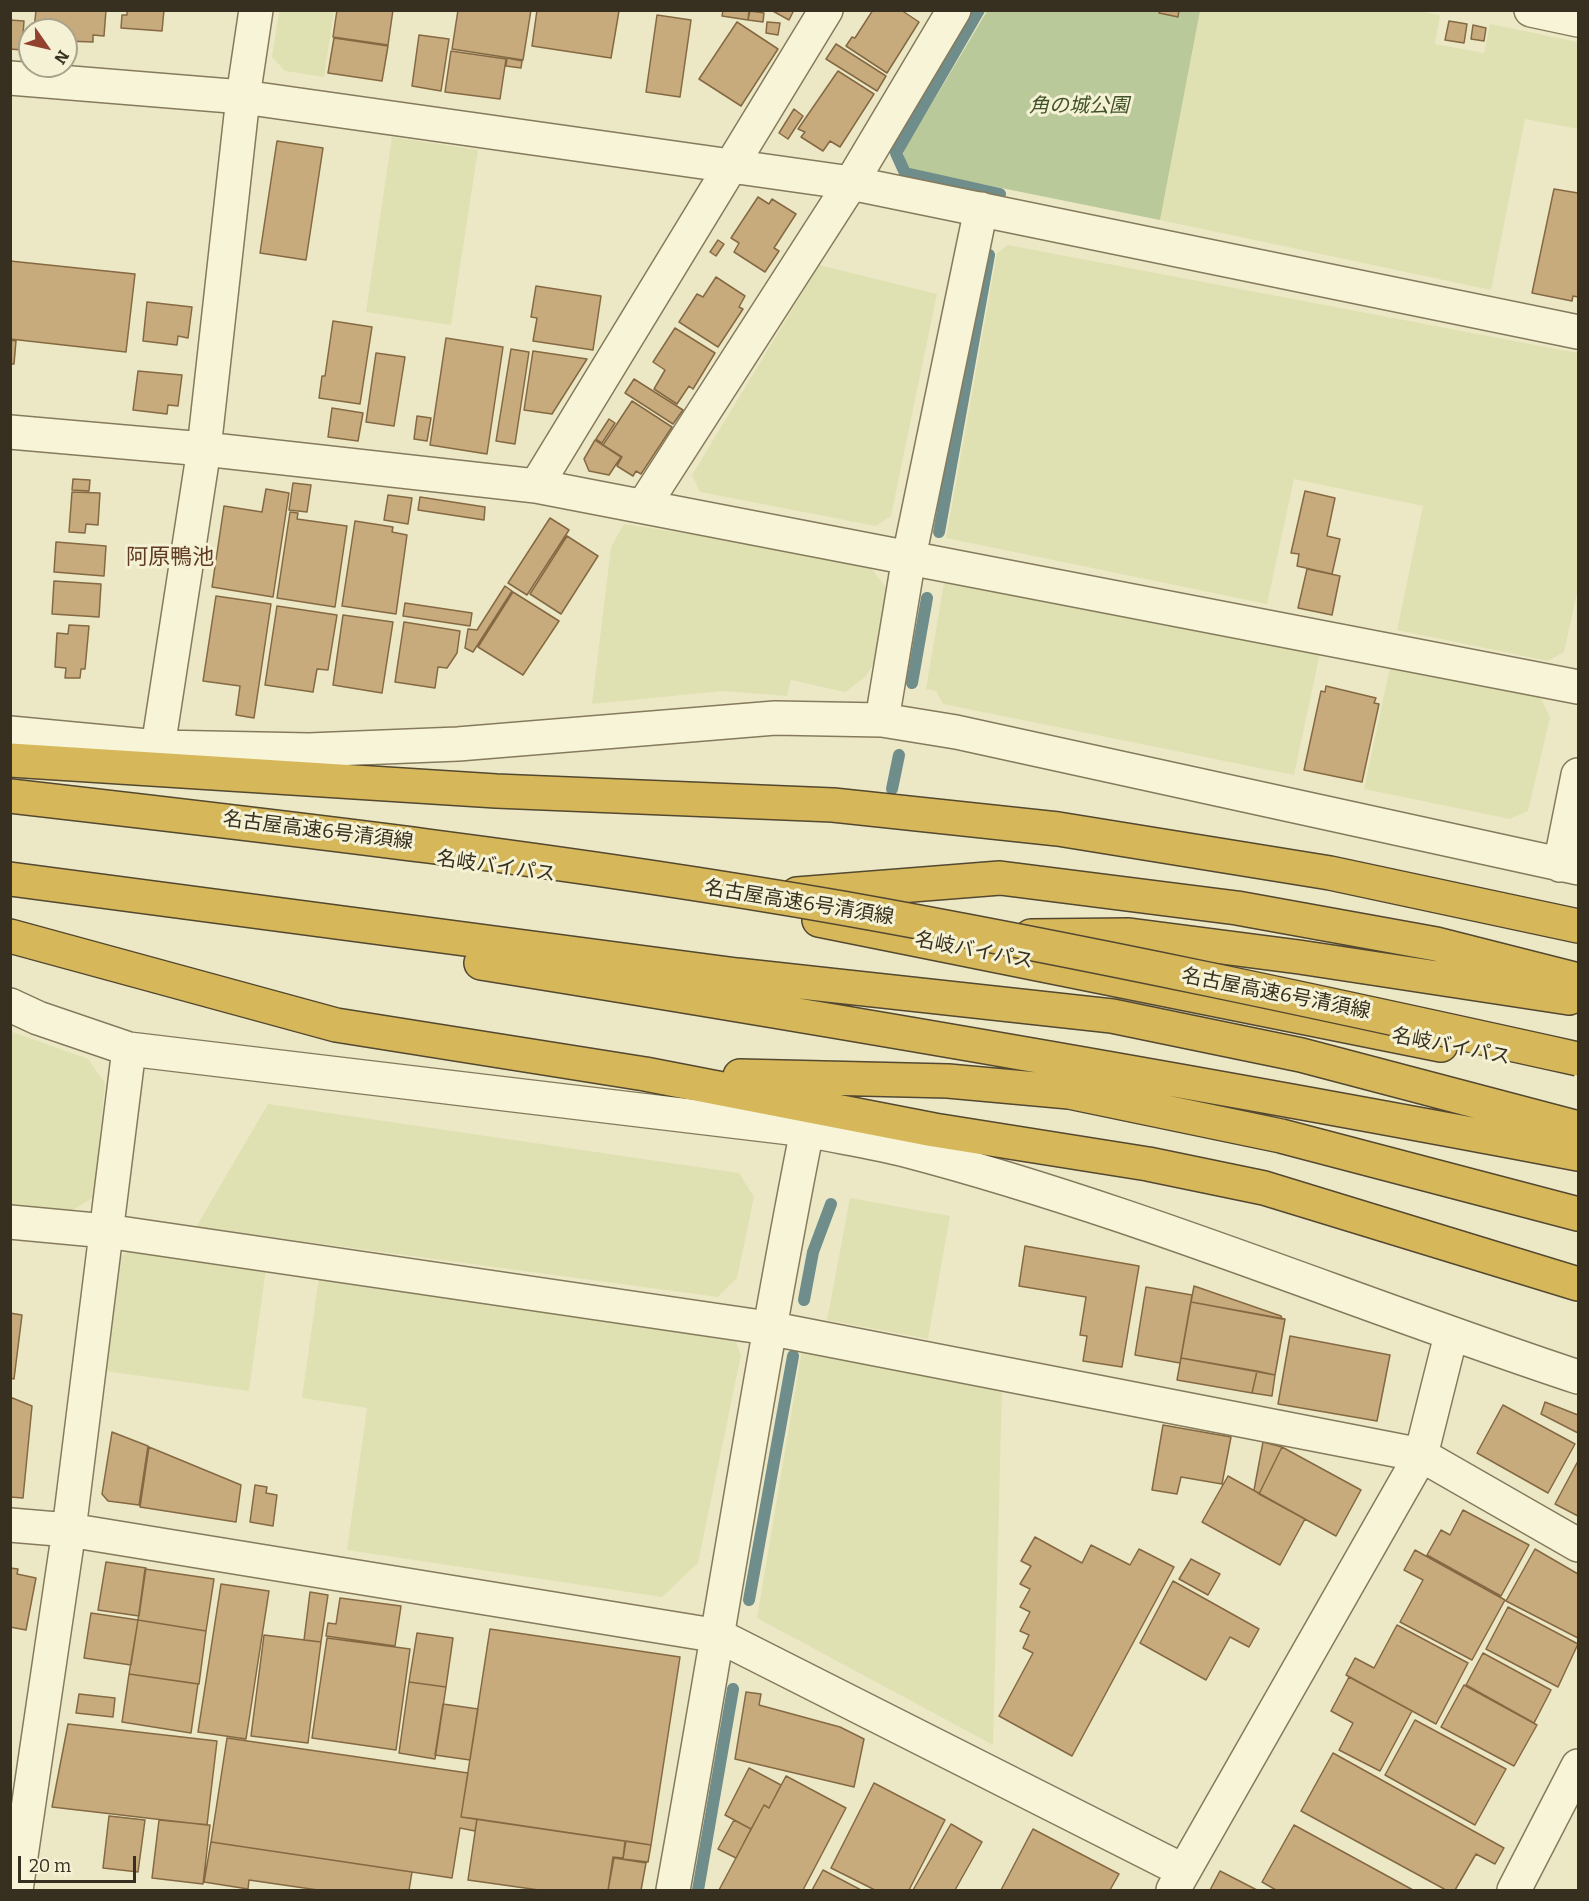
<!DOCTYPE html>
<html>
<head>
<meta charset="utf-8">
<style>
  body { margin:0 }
  #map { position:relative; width:1589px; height:1901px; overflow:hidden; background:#ece8c5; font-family:Bitter,serif }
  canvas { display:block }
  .frame { position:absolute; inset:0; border:12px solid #372f1f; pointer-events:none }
  .north { position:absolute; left:18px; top:18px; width:60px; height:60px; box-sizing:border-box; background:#f4f1d4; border:2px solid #a8a38c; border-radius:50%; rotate:124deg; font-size:16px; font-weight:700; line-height:24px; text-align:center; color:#372f1f }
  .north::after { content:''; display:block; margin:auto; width:21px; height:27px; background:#92422f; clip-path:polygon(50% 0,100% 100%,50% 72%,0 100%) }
  .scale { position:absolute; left:18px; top:1856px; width:118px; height:27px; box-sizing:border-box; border:3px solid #372f1f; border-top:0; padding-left:8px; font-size:18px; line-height:21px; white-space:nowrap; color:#372f1f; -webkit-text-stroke:4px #f4f1d4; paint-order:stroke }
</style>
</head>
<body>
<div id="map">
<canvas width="1589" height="1901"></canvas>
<div class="frame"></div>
<div class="north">N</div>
<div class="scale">20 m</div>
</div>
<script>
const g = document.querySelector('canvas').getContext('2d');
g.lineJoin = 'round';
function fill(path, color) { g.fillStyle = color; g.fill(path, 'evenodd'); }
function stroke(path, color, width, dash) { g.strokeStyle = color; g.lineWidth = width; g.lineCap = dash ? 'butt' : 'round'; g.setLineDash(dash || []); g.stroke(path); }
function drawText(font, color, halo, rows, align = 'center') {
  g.font = font + ' Bitter,"Noto Sans JP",serif'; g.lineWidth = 6; g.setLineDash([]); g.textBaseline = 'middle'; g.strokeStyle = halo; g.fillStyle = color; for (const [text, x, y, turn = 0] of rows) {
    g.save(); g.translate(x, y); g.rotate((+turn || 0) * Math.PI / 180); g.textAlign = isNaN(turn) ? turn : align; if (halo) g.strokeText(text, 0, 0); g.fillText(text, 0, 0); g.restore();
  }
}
fill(new Path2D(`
  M 279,11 L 334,11 L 324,77 L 285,71 L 272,57 Z
  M 1200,11 L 1419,11 L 1440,15 L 1435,44 L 1484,53 L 1490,24 L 1578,42 L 1578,129 L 1525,119 L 1491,290 L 1160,220 Z
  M 392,137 L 478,150 L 451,325 L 366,312 Z
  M 1008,245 L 1578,353 L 1578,589 L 1564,652 L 1548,661 L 1397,630 L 1423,506 L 1294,479 L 1267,604 L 946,538 L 997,253 Z
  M 819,265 L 937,294 L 891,516 L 876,526 L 700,492 L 692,475 Z
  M 624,524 L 865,561 L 887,588 L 874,664 L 864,678 L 845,692 L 791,680 L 787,696 L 722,691 L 592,704 L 611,547 Z
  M 945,576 L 1320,653 L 1294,775 L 943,704 L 936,691 L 926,689 Z
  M 1390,667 L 1541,698 L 1550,718 L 1528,811 L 1510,819 L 1364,789 Z
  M 10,1031 L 88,1059 L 105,1083 L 94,1197 L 71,1211 L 11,1204 Z
  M 268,1104 L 739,1173 L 754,1197 L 737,1278 L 718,1297 L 196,1227 Z
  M 850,1198 L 950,1216 L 928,1339 L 827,1320 Z
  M 130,1249 L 266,1269 L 249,1391 L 105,1371 L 113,1264 Z
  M 319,1277 L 733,1335 L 741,1355 L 698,1563 L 662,1597 L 347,1550 L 367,1408 L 302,1398 Z
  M 802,1349 L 1002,1387 L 993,1745 L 757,1618 Z`), '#dfe1b3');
fill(new Path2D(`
  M 987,11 L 1200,11 L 1160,220 L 907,169 L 903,152 Z`), '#bac999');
stroke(new Path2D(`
  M 979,10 L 896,153 L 905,173 L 1000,194
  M 939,532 L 989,255
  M 912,683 L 927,598
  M 892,789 L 899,755
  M 804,1300 L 813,1252 L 831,1204
  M 749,1600 L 793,1356
  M 698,1890 L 733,1689`), '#6e8d8b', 12);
const building = new Path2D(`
  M 36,10 L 106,10 L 104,36 L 93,35 L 93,42 L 66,41 L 66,30 L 34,30 Z
  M 127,10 L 164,10 L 162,31 L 121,28 L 122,15 L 127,15 Z
  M 337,10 L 393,10 L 388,45 L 333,37 Z
  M 458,10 L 531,10 L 523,60 L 452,49 Z
  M 537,10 L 619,11 L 611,58 L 532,46 Z
  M 723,10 L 749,10 L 748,20 L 722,16 Z
  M 771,10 L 794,10 L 789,20 Z
  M 873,10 L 901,10 L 919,22 L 887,73 L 846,46 L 852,37 L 855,38 Z
  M 1160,10 L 1179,10 L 1178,17 L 1159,13 Z
  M 750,11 L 764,13 L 763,22 L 748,20 Z
  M 657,15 L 691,20 L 680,97 L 646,92 Z
  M 10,20 L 24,21 L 22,50 L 10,49 Z
  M 1449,21 L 1467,24 L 1464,43 L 1445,40 Z
  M 737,22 L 778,49 L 741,106 L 699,79 Z
  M 767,22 L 780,23 L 778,35 L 766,33 Z
  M 1473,25 L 1486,28 L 1484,41 L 1471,39 Z
  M 419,35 L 449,39 L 441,91 L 412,86 Z
  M 334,38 L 388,46 L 382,81 L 328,73 Z
  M 836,44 L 886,76 L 877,91 L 826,59 Z
  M 451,51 L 506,59 L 500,99 L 445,92 Z
  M 507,58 L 522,61 L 521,68 L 506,66 Z
  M 838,71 L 874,94 L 840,147 L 830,141 L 823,151 L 801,137 L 805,132 L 798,129 Z
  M 794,109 L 803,116 L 788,139 L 779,133 Z
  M 277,141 L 323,148 L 306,260 L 260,253 Z
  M 1554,189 L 1578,193 L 1578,297 L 1573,296 L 1572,301 L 1532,293 Z
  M 758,197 L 769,204 L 772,199 L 796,214 L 774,248 L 779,251 L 765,272 L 734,252 L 739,243 L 731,238 Z
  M 718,240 L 724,244 L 716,256 L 710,252 Z
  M 10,261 L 135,274 L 126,352 L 10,339 Z
  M 716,277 L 745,296 L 739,307 L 743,309 L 718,347 L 679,322 L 697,294 L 703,297 Z
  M 536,286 L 601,296 L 593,350 L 533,341 L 537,318 L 531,317 Z
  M 147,302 L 192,307 L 188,338 L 178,336 L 177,345 L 143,341 Z
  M 333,321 L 372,327 L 360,404 L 319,398 L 322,376 L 325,376 Z
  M 675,328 L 715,353 L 693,389 L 689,386 L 677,404 L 654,389 L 665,370 L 653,362 Z
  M 446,338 L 503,347 L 487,454 L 430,445 Z
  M 10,340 L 16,341 L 14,364 L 10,364 Z
  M 511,349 L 529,352 L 515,444 L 496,441 Z
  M 533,351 L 587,359 L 552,414 L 524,410 Z
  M 376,353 L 405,357 L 394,426 L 366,422 Z
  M 138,371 L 182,375 L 178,406 L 168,405 L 167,414 L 133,410 Z
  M 634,379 L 683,410 L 673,424 L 625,393 Z
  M 632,401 L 672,427 L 641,474 L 636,471 L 633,476 L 617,466 L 622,457 L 603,445 Z
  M 332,408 L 363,413 L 358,441 L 328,437 Z
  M 417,416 L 431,418 L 427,441 L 414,439 Z
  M 609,419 L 615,423 L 602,443 L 596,439 Z
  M 595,440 L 621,457 L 609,475 L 589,471 L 584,459 Z
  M 73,479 L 90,480 L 89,491 L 72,490 Z
  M 293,483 L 311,485 L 307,512 L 289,510 Z
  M 266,489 L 289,493 L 273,597 L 212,587 L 224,506 L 262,512 Z
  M 1305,491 L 1335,498 L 1327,536 L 1340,539 L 1332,574 L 1297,566 L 1299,554 L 1291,553 Z
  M 72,492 L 100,493 L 98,525 L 86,524 L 85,533 L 69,532 Z
  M 388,495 L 412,498 L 408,524 L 384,520 Z
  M 420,497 L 485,507 L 484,520 L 418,510 Z
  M 290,512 L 298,513 L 297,519 L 347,526 L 335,607 L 277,598 Z
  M 550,518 L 569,530 L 527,595 L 508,583 Z
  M 355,521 L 393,527 L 392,532 L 407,535 L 396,614 L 342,606 Z
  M 567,536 L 598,556 L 561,614 L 530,594 Z
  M 56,542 L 106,546 L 104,576 L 54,572 Z
  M 1307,569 L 1340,576 L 1332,615 L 1298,608 Z
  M 54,581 L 101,584 L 99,617 L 52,614 Z
  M 505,586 L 512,591 L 473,652 L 465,648 L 468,629 L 477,630 Z
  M 513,592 L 559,621 L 523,675 L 478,647 Z
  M 216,596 L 271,604 L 254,718 L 236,715 L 240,686 L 203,681 Z
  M 405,603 L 472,613 L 470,626 L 403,616 Z
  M 277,606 L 337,615 L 328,670 L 317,669 L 313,692 L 265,685 Z
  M 343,615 L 393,622 L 382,693 L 333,685 Z
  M 404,622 L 460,631 L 457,653 L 447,668 L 438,667 L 435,688 L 395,682 Z
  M 69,625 L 89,626 L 85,669 L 81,669 L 80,678 L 65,678 L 66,668 L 55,667 L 57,633 L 68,634 Z
  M 1326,686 L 1376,698 L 1374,703 L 1379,704 L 1362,782 L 1304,770 L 1321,691 L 1325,692 Z
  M 1025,1246 L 1139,1266 L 1122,1367 L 1083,1361 L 1087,1336 L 1080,1335 L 1086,1297 L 1019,1286 Z
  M 1194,1286 L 1281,1316 L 1282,1319 L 1191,1302 Z
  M 1146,1287 L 1192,1295 L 1180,1363 L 1135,1355 Z
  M 1191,1302 L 1285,1319 L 1275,1375 L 1181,1358 Z
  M 10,1313 L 22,1315 L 14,1379 L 10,1378 Z
  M 1290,1336 L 1390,1355 L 1377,1421 L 1278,1404 Z
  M 1181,1358 L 1257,1371 L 1252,1393 L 1177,1380 Z
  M 1257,1371 L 1275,1375 L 1272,1396 L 1252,1393 Z
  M 10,1397 L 32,1406 L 23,1498 L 10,1497 Z
  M 1545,1402 L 1578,1415 L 1578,1433 L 1541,1414 Z
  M 1503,1405 L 1575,1444 L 1548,1493 L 1477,1453 Z
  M 1163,1425 L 1231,1437 L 1222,1484 L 1181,1477 L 1177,1494 L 1152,1490 Z
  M 112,1432 L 148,1446 L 139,1505 L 108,1501 L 102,1494 Z
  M 1263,1442 L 1282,1447 L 1259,1494 L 1254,1490 Z
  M 149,1447 L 241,1485 L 236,1522 L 140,1507 Z
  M 1282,1447 L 1361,1490 L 1336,1536 L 1259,1494 Z
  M 1578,1461 L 1578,1516 L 1555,1504 Z
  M 1228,1476 L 1305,1519 L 1280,1565 L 1202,1522 Z
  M 255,1485 L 267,1487 L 266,1493 L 277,1495 L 273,1526 L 250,1522 Z
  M 1463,1510 L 1529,1545 L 1501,1596 L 1427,1555 L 1441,1530 L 1450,1535 Z
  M 1035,1537 L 1082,1563 L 1091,1545 L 1130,1565 L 1139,1549 L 1174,1567 L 1072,1756 L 999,1716 L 1033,1653 L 1023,1648 L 1029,1635 L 1020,1631 L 1030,1612 L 1020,1607 L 1030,1589 L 1020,1584 L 1031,1566 L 1021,1561 Z
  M 1535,1549 L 1578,1574 L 1578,1638 L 1506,1601 Z
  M 1415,1550 L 1505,1600 L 1472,1660 L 1400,1622 L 1423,1580 L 1404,1570 Z
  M 1191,1559 L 1220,1574 L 1208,1595 L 1179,1579 Z
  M 106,1562 L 146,1568 L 139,1616 L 98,1610 Z
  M 10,1568 L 18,1569 L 17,1574 L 36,1578 L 26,1630 L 10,1627 Z
  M 145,1569 L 214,1579 L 206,1631 L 138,1620 Z
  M 1173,1581 L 1259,1629 L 1249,1647 L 1230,1637 L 1206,1680 L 1140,1643 Z
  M 221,1584 L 269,1591 L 246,1739 L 198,1732 Z
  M 310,1592 L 328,1595 L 321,1642 L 304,1640 Z
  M 340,1598 L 401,1606 L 395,1646 L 326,1636 L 328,1623 L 336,1624 Z
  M 1508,1607 L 1578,1644 L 1558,1687 L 1486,1649 Z
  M 91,1613 L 138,1620 L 131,1665 L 84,1658 Z
  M 138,1620 L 206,1631 L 199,1684 L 129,1674 Z
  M 1397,1625 L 1468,1663 L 1436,1724 L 1346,1675 L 1355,1658 L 1374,1668 Z
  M 490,1629 L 680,1657 L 651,1845 L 461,1817 Z
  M 417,1633 L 453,1638 L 446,1687 L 409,1682 Z
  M 264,1635 L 321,1642 L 308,1743 L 251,1736 Z
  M 327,1638 L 410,1649 L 396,1750 L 312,1738 Z
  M 1483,1653 L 1551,1690 L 1534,1723 L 1466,1685 Z
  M 129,1674 L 198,1684 L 191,1733 L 122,1722 Z
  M 1349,1677 L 1412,1711 L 1380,1771 L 1339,1750 L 1353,1723 L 1331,1711 Z
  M 409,1682 L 446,1687 L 435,1759 L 399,1753 Z
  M 1464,1685 L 1537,1725 L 1514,1766 L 1441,1727 Z
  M 746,1692 L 761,1694 L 759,1705 L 840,1727 L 864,1739 L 854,1787 L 735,1759 Z
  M 79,1694 L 115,1698 L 113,1717 L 76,1713 Z
  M 443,1704 L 478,1709 L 470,1760 L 435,1755 Z
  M 1415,1720 L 1506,1769 L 1475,1825 L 1385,1775 Z
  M 68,1724 L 217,1741 L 207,1825 L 52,1807 Z
  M 227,1738 L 468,1773 L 461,1817 L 477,1819 L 475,1831 L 460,1828 L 452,1878 L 211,1842 Z
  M 1333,1753 L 1504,1848 L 1495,1864 L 1476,1854 L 1455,1890 L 1446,1890 L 1301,1811 Z
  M 749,1768 L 781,1785 L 769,1808 L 764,1805 L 751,1829 L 725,1815 Z
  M 786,1776 L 846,1808 L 803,1890 L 719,1890 L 764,1805 L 769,1808 Z
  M 874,1783 L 945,1820 L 909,1890 L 875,1890 L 831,1868 Z
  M 109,1816 L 145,1820 L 138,1872 L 103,1868 Z
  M 477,1819 L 625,1841 L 623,1858 L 613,1857 L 608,1890 L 539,1890 L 468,1880 Z
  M 159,1820 L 210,1825 L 203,1884 L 152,1878 Z
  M 734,1820 L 751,1829 L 736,1858 L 718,1849 Z
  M 951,1824 L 982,1842 L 955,1890 L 913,1890 Z
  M 1294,1825 L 1413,1890 L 1276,1890 L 1262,1882 Z
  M 1033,1829 L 1119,1874 L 1110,1890 L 1001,1890 Z
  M 626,1841 L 651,1845 L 648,1862 L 623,1859 Z
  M 211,1842 L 412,1872 L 409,1890 L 318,1890 L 249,1880 L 248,1889 L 204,1882 Z
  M 614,1858 L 646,1863 L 641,1890 L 608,1890 Z
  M 823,1870 L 861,1890 L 812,1890 Z
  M 1220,1871 L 1257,1890 L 1210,1890 Z`);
fill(building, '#c8ab7d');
stroke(building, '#846943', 1.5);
const minor = new Path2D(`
  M 1531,10 L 1578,20
  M 10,78 L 243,97 L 851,183 L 1578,332
  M 10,432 L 204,449 L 536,486 L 1578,687
  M 536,486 L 826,10
  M 644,505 L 851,183 L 954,10
  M 882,720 L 909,557 L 981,209
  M 10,733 L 158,747 L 309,750 L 458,744 L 775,718 L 882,720 L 956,732 L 1578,868
  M 158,747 L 204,449 L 243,97 L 256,10
  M 1560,865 L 1578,775
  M 10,1005 L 38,1018 L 129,1049 L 807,1130 C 840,1137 873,1142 905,1150 C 1134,1210 1354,1303 1578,1377
  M 10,1222 L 106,1231 L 768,1328 L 1421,1455 L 1578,1545
  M 10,1525 L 69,1530 L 719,1636 L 1184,1871
  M 16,1890 L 69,1530 L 129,1049
  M 673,1890 C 719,1637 757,1383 807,1130
  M 1173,1890 L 1421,1455 L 1451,1335
  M 1514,1890 L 1578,1766`);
const highway = new Path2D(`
  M 10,760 L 496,791 L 833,805 L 1058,829 L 1330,873 L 1578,926
  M 10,879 L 737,975 L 1112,1016 L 1301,1055 L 1578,1128
  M 797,894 L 1000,878 L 1237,908 L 1436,944 L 1578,980
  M 819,920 L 1441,1045
  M 10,936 L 336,1025 L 645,1074 L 934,1130 L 1148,1164 L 1264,1188 L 1578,1284
  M 1031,936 L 1129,935 L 1299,957 L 1569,998
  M 481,963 C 848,1022 1214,1085 1578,1154
  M 740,1076 L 948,1081 L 1069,1092 L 1281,1136 L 1578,1214`);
stroke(minor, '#867a5c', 36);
stroke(highway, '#544830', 36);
stroke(minor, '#f7f4d8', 33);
stroke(highway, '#d6b85a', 33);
const highwayBridge = new Path2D(`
  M 10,796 C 289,828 567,860 842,908 C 1089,952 1334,1005 1578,1059`);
stroke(highwayBridge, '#544830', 36, []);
stroke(highwayBridge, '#d6b85a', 33);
drawText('italic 20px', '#3f5227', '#f4f1d4', [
  ["角の城公園",1079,106]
]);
drawText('20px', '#372f1f', '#f4f1d4', [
  ["名古屋高速6号清須線",318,831,7],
  ["名岐バイパス",496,867,8],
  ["名古屋高速6号清須線",799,903,9],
  ["名岐バイパス",974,951,11],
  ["名古屋高速6号清須線",1276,994,11],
  ["名岐バイパス",1451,1047,11]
]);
drawText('22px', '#613b21', '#f4f1d4', [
  ["阿原鴨池",170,558]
]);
</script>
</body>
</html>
